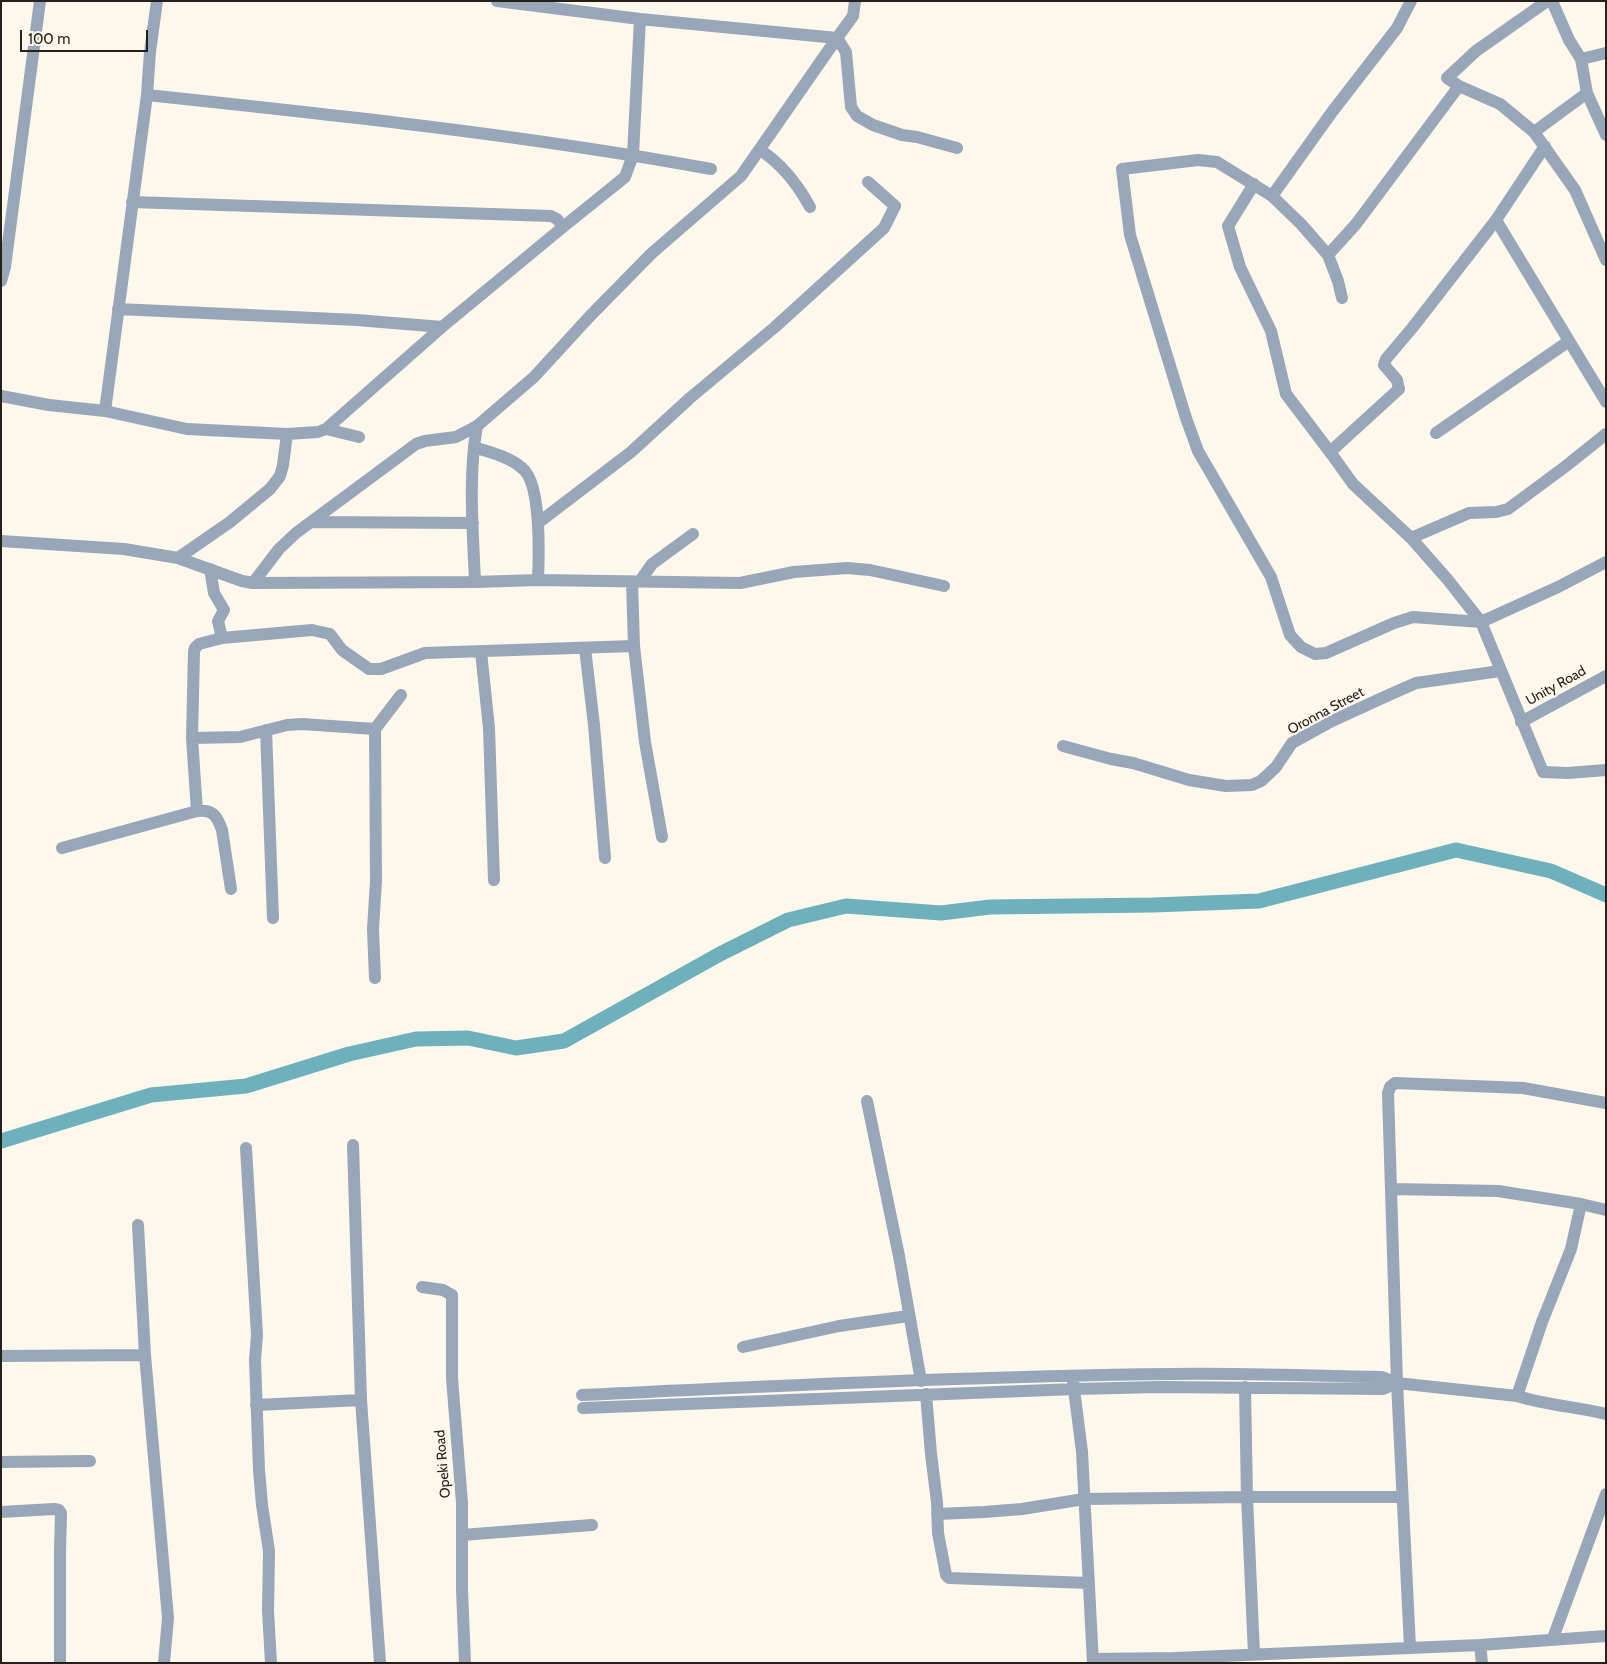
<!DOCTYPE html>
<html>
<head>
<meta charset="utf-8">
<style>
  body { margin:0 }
  #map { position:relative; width:1607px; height:1664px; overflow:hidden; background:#fef7eb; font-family:Cabin,sans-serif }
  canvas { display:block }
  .frame { position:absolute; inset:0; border:2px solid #25211a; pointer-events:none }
  .scale { position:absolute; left:20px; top:30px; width:128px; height:22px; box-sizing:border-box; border:2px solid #25211a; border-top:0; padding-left:6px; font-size:15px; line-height:18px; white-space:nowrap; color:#25211a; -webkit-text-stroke:4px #fef7eb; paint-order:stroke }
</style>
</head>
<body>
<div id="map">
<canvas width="1607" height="1664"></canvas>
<div class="frame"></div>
<div class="scale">100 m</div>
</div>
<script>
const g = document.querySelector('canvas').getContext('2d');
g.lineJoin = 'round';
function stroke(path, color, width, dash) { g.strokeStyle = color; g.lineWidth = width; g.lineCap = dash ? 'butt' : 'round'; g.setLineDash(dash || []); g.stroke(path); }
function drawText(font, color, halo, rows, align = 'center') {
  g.font = font + ' Cabin,sans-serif'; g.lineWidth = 4.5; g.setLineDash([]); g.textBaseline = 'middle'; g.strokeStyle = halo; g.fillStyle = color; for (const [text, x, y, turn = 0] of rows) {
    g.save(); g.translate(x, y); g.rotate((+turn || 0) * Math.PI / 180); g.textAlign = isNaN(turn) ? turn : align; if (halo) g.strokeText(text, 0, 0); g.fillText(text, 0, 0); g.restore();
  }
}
stroke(new Path2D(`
  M 1,1141 L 151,1095 L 246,1086 L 349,1054 L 416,1039 L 468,1038 L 516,1048 L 564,1041 L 720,954 L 788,920 L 846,906 L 941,913 L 990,907 L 1153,905 L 1259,901 L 1456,850 L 1551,871 L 1606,895`), '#6eb0bc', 15);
stroke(new Path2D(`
  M 497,1 L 640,19 L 837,38 L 846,52 L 851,107 L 857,116 L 873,125 L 902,135 L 917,137 L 957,148
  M 1547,1 L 1476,51 L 1447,78 L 1459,86 L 1500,104 L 1534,132 L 1575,190 L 1606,260
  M 1552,1 L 1569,40 L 1581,59 L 1587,93 L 1606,135
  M 1581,59 L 1606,53
  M 147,95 C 336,115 525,135 711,169
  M 1534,132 L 1587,93
  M 760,150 C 782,164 798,185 810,207
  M 1254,184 L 1228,226 L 1240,267 L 1271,331 L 1286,394 L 1330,452 L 1353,484 L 1411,538 L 1448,580 L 1481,622 L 1543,772 L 1568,773 L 1606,770
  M 1272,196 L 1332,112 L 1397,28 L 1411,1
  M 132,202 L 551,216 L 557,219 L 563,227
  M 1496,220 L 1606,402
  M 1328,255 L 1301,224 L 1272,196 L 1217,162 L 1198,160 L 1122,169 L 1130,235 L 1186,418 L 1198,451 L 1271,577 L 1290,635 L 1301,647 L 1315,654 L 1326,653 L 1394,623 L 1413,617 L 1481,622 L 1558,587 L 1606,562
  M 1,281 L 5,267 L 40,1
  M 1342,298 L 1338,281 L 1328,255 L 1356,224 L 1459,86
  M 118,309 L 357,320 L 442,327
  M 1,396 L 49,405 L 105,411 L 187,429 L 287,434 L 318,432 L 326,429 L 442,327 L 563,227 L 625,177 L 633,155 L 640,19
  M 105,411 L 147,95 L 150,52 L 157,1
  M 326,429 L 359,437
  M 1436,433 L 1569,341
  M 474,447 C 491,453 512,457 525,471 C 541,489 539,556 538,580
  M 1330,452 L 1399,389 L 1397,380 L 1384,365 L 1386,359 L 1413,327 L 1496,220 L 1545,146
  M 311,522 L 473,523
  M 538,523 L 631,452 L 690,398 L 775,327 L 884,228 L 895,206 L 868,182
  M 1411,538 L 1469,513 L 1496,512 L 1508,509 L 1566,466 L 1606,434
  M 1,541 L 124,549 L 178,558 L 242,581 L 253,583 L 475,582 L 538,580 L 740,583 L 794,572 L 847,568 L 870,570 L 944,586
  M 178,558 L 230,522 L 270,489 L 280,476 L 283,465 L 287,434
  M 210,569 L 214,593 L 224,610 L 218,621 L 222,638
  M 640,581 L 652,564 L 693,534
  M 475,582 C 473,532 468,476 477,426
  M 632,582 L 634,646 L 645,742 L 662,837
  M 253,583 L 279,549 L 296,533 L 408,450 L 416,444 L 425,441 L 456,437 L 477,426 L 534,377 L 591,315 L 652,253 L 741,176 L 837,38 L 853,16 L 855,1
  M 585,648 L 594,725 L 605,858
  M 481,652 L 489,728 L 494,880
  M 1521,722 L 1606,676
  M 266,730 L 273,918
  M 192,738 L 240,737 L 287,725 L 302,724 L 375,729
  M 1063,746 L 1111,759 L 1133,763 L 1189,780 L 1226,786 L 1252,785 L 1261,781 L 1276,767 L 1292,743 L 1332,721 L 1391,694 L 1416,683 L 1500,671
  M 197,811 L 192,738 L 194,652 L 195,648 L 199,644 L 222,638 L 312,630 L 330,634 L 342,650 L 369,669 L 381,669 L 425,653 L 634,646
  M 62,848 L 197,811 C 213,809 217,816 222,830 L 231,889
  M 375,978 L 373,929 L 376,881 L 375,729 L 401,695
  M 867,1101 L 899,1256 L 921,1381
  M 353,1145 L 361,1400 L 380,1663
  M 246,1148 L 257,1335 L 255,1360 L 259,1470 L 262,1505 L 269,1551 L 268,1611 L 271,1663
  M 1392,1189 L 1498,1191 L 1581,1204 L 1606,1210
  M 138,1225 L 145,1355 L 168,1618 L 164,1663
  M 422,1287 L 443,1290 L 452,1295 L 452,1378 L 462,1503 L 462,1590 L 465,1663
  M 743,1347 L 839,1326 L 908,1316
  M 1,1356 L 145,1355
  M 1073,1381 L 1082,1452 L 1093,1663
  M 1245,1387 L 1247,1497 L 1254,1654
  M 926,1394 L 931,1454 L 937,1502 L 938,1533 L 946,1575 L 949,1578 L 1089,1583
  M 582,1395 C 779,1386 976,1376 1173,1374 C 1243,1373 1313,1376 1382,1377 L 1397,1383 L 1517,1396 C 1546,1405 1577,1407 1606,1414
  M 1517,1396 L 1542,1322 L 1571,1249 L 1581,1204
  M 256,1405 L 361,1400
  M 583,1408 L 1075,1389 L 1159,1387 L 1383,1389 L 1397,1383
  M 1,1462 L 90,1461
  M 1,1512 L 54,1509 L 59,1510 L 61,1513 L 60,1552 L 60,1663
  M 937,1514 L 984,1512 L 1022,1509 L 1084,1499 L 1247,1497 L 1402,1497
  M 462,1535 L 592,1525
  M 1553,1638 L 1606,1494
  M 1480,1645 L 1482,1663
  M 1410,1647 L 1397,1383 L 1388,1093 L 1390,1087 L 1395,1083 L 1523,1088 L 1606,1103
  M 1093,1659 L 1175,1658 L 1480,1645 L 1606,1636`), '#97a6b8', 12);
drawText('14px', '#25211a', '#fef7eb', [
  ["Unity Road",1556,686,-29],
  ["Oronna Street",1326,711,-28],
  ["Opeki Road",443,1464,-95]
]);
</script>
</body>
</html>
